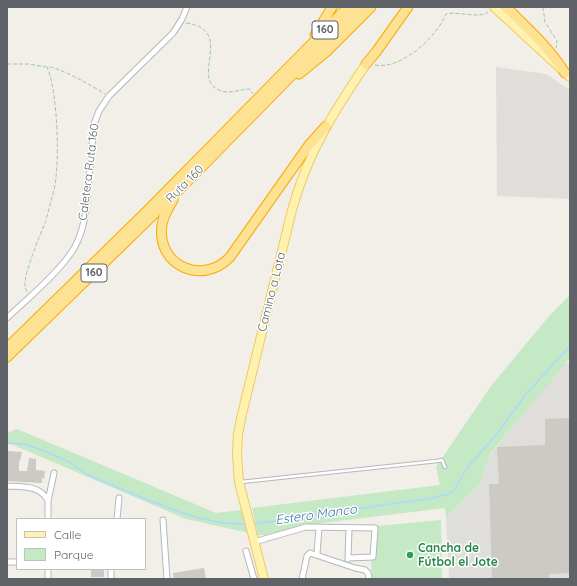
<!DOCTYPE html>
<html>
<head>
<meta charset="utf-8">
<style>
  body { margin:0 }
  #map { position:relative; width:577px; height:586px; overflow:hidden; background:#f1efe8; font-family:Quicksand,sans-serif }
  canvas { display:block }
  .frame { position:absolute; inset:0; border:8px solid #5f6368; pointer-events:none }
  .legend { position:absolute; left:16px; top:518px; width:130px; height:52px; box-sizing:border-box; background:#fff; border:1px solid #bfc1c3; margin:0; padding:5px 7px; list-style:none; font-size:12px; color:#5f6368 }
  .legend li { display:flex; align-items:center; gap:8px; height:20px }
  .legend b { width:20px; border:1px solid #bfc1c3 }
</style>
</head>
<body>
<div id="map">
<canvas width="577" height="586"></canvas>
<div class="frame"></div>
<ul class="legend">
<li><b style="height:5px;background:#fff2af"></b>Calle</li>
<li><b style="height:11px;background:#c5e8c5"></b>Parque</li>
</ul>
</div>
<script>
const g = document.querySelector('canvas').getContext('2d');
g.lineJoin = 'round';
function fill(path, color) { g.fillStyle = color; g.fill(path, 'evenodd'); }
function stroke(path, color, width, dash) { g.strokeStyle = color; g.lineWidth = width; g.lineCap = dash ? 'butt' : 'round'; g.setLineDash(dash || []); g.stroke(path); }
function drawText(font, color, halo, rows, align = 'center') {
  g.font = font + ' Quicksand,sans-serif'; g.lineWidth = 3; g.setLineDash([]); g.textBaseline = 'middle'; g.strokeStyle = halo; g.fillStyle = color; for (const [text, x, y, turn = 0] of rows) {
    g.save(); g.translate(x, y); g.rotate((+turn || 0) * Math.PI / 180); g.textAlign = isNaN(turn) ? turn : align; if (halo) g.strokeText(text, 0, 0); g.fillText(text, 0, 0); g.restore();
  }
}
fill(new Path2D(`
  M 496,67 L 546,74 L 570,90 L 570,199 L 497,196 Z
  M 564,363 L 570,363 L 570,579 L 449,579 L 446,518 L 480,484 L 490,455 Z`), '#e0deda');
fill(new Path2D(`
  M 570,295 L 570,358 L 490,454 L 480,484 L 446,518 L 445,508 L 314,524 L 266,535 L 258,535 L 252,508 L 440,485 L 436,467 L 491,386 L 550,315 Z
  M 17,429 L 216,513 L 242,510 L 249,533 L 186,519 L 11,444 L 7,444 L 7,431 L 10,432 Z
  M 441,520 L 442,579 L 372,579 L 371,558 L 374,558 L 378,526 Z`), '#c5e8c5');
stroke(new Path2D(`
  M 7,443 L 25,444 L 47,452 L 69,462 L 86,474 L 145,499 L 183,513 L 203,519 L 223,523 L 247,524
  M 253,524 L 432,498 L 449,494 L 455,489 L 467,468 L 497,434 L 526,394 L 570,346`), '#aadaff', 1.5);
fill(new Path2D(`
  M 570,418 L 570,573 L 549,574 L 549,579 L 492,579 L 489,484 L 499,484 L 497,447 L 545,445 L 545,419 Z
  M 7,451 L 22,452 L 20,461 L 19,461 L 19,471 L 27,471 L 29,458 L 36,459 L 36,470 L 45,471 L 44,479 L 42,478 L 42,483 L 7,481 Z
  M 204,568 L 206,579 L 174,579 L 173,573 Z
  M 91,570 L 104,570 L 104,577 L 91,577 Z`), '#cccac5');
const service = new Path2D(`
  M 241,482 L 437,461 L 442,460 L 445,467`);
const minor = new Path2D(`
  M 7,318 C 27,299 52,279 68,257 C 79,244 83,227 86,211 L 94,124 L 99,111 L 109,96 L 173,33 L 182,19 L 187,7
  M 7,486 C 21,487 41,485 48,501
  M 48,519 L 48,501 L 54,473
  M 117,519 L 119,498
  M 163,520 L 167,579
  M 254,542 L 306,527 L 375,528 L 373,557 L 348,558
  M 246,551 L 254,579
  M 317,554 L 319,527
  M 348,559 L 349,528
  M 7,562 L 17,562
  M 48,579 L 48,569
  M 111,579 L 111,569
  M 302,579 L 307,556 L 310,553 L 355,568 L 365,570 L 368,573 L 369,579`);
const primary = new Path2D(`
  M 494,7 L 570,77
  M 264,579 L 239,482 L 237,455 L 238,434 L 242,414 L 292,210 C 308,152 333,113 366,64`);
const motorway = new Path2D(`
  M 506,7 C 527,28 549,47 565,73
  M 315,35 L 332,7
  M 366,64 L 376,52 L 408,7
  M 299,74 L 326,52 L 371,7
  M 173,200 C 168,208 163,216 162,225 C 156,266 203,286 230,257 L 309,145 L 326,126
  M 7,348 L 148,210 L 348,7
  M 7,357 L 181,188 L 359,7`);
stroke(service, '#b5b8bc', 4.5);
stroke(minor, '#b5b8bc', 7);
stroke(primary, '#f2c960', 10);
stroke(motorway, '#f9ab00', 11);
stroke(new Path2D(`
  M 543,7 L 545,22 L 557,41 L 556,48
  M 186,23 C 237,30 187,81 222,91 C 232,94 240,89 250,89 L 253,94
  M 7,64 L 28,64 L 46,67
  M 375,65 C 401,70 437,37 446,14 C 458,11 481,19 488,12
  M 27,292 C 27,291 25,288 25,287 C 23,274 41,234 46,220 C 49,210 51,200 54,190 C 60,164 58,92 47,67 C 58,66 94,87 105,94`), '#9cc7a9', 1, [4, 2]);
stroke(service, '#fff', 2.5);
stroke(minor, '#fff', 5);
stroke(primary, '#fff2af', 8);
stroke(motorway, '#fde293', 9);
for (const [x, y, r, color] of [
  [410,555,4,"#2e9e5b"]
]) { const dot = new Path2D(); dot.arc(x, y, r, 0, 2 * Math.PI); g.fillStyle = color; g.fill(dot); stroke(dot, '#fff', 1.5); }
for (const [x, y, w] of [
  [325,30,26],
  [94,273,26]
]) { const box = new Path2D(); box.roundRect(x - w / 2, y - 9, w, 18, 3); g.fillStyle = '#fff'; g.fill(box); stroke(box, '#5f6368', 1); }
drawText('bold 11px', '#5f6368', null, [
  ["160",325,30],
  ["160",94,273]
]);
drawText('12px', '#5f6368', '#fff', [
  ["Caletera Ruta 160",89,172,-83],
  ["Ruta 160",185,184,-45],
  ["Camino a Lota",272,292,-76]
]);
drawText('bold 12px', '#27864d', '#fff', [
  ["Cancha de",418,548],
  ["Fútbol el Jote",418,562]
], 'left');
drawText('italic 13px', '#4174aa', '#fff', [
  ["Estero Manco",316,515,-8]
]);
</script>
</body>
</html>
